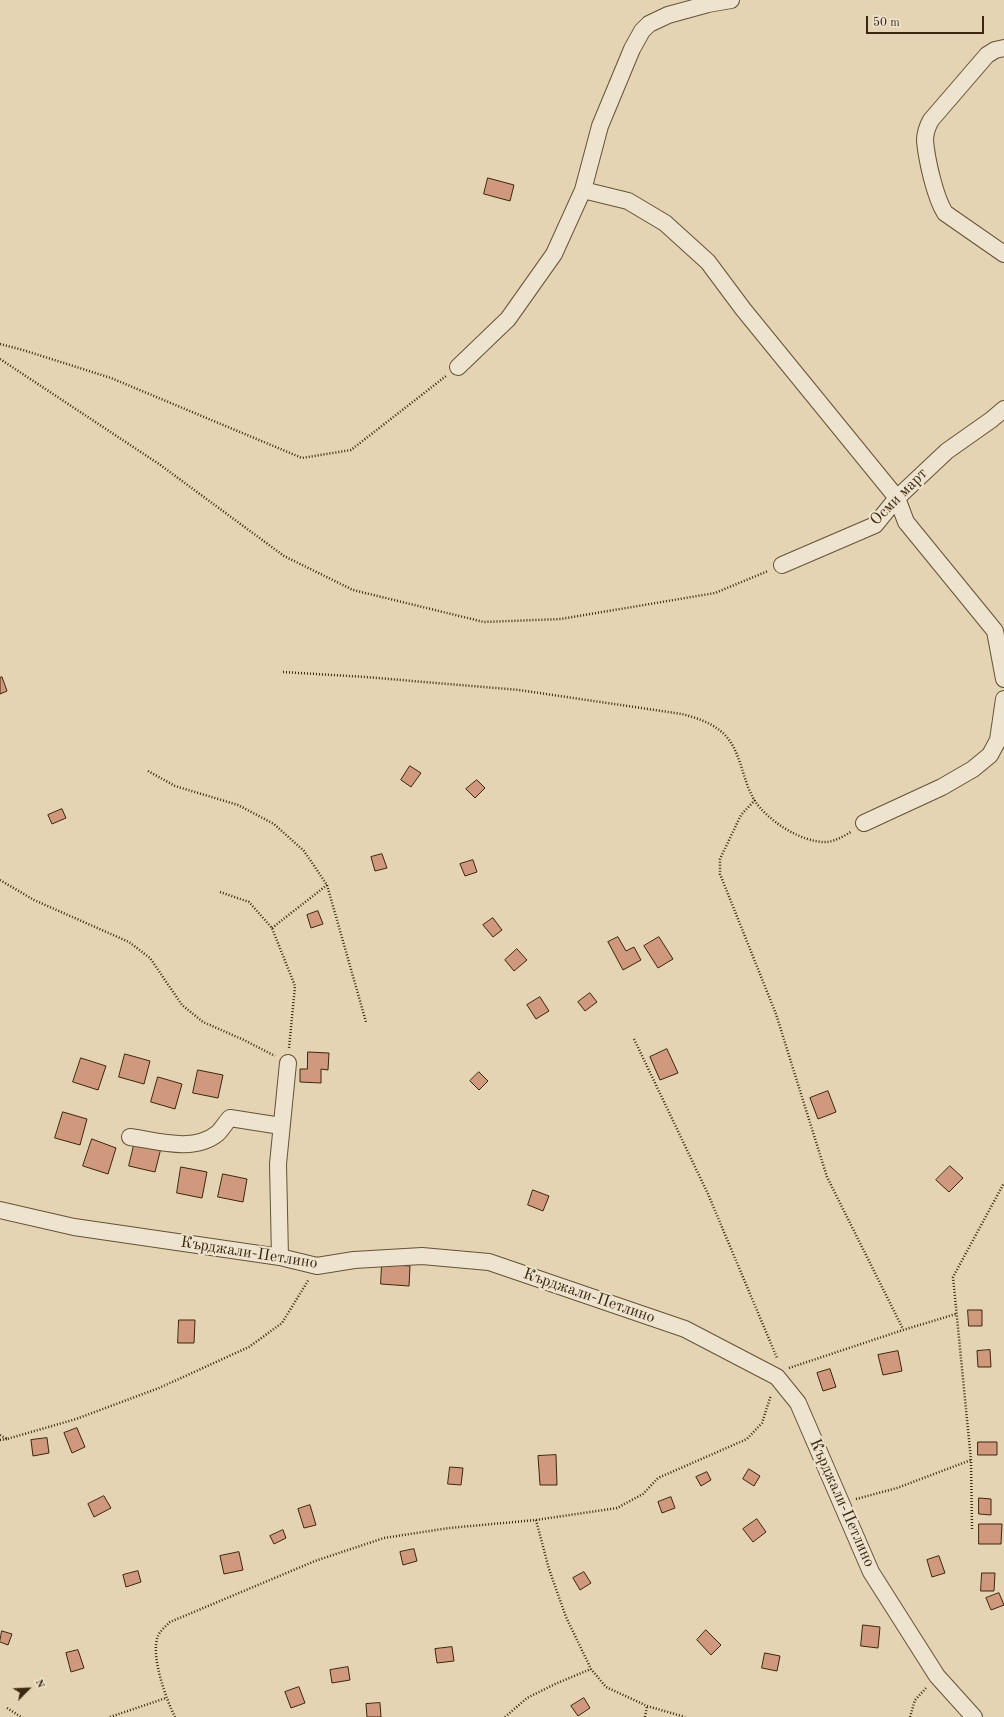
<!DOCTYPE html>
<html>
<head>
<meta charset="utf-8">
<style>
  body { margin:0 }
  #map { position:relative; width:1004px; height:1717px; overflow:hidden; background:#e4d4b3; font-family:"Old Standard TT",serif }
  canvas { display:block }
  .north { position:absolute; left:8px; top:1669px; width:40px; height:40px; -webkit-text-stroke:3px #ede3ce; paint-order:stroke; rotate:66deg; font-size:11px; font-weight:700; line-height:16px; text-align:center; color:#3c260d }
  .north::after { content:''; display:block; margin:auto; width:14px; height:18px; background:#3c260d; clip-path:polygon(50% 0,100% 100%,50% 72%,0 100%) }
  .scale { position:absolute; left:866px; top:16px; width:118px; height:18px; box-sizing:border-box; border:2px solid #3c260d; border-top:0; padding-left:5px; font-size:12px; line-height:14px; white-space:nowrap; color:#3c260d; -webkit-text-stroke:3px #ede3ce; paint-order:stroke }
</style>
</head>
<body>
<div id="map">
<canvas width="1004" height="1717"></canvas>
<div class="north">N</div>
<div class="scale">50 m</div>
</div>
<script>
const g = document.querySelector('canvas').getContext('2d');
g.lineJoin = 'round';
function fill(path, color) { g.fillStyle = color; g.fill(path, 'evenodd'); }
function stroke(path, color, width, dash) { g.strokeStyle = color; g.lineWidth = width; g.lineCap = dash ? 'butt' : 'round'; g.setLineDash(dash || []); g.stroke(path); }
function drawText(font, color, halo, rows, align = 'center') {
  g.font = font + ' "Old Standard TT",serif'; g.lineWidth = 4; g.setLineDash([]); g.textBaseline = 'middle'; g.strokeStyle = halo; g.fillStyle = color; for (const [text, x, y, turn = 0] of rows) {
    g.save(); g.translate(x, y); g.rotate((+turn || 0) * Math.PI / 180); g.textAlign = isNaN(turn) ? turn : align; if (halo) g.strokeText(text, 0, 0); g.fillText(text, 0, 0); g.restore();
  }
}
const building = new Path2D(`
  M 488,178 L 514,185 L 510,201 L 484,194 Z
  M 2,677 L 7,691 L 0,694 L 0,678 Z
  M 410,766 L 421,773 L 411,787 L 401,780 Z
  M 477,780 L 485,788 L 475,798 L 466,789 Z
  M 62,809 L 66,818 L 52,824 L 48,815 Z
  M 382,854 L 387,868 L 375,871 L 371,857 Z
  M 473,860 L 477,872 L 465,876 L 460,864 Z
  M 318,911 L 323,924 L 311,928 L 307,915 Z
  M 493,918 L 502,930 L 493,937 L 483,925 Z
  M 618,937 L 626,951 L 634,947 L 641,960 L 623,970 L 608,942 Z
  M 659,937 L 673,959 L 658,968 L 644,946 Z
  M 517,949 L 527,960 L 514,971 L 505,960 Z
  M 590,993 L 597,1002 L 585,1011 L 578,1002 Z
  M 540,997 L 549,1011 L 536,1019 L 527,1005 Z
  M 667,1049 L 678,1073 L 660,1080 L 650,1057 Z
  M 308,1052 L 329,1053 L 328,1070 L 321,1069 L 321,1083 L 300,1082 L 300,1069 L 307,1069 Z
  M 125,1054 L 150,1061 L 144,1084 L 119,1077 Z
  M 81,1058 L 106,1066 L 98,1090 L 73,1082 Z
  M 198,1070 L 223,1075 L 218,1098 L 193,1093 Z
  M 479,1072 L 488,1081 L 479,1090 L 470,1081 Z
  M 158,1077 L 182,1084 L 175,1109 L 151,1102 Z
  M 828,1091 L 836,1112 L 818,1119 L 810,1098 Z
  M 63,1112 L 87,1119 L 80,1145 L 55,1138 Z
  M 92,1139 L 116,1148 L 108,1174 L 83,1166 Z
  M 135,1141 L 161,1148 L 155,1172 L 129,1166 Z
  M 950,1166 L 963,1178 L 949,1192 L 936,1180 Z
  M 181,1167 L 207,1172 L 202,1198 L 177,1193 Z
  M 223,1174 L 247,1179 L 243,1202 L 218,1197 Z
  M 533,1190 L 549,1196 L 543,1211 L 528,1205 Z
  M 382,1264 L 410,1266 L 409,1286 L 381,1284 Z
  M 968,1310 L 982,1310 L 982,1326 L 969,1326 Z
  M 179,1320 L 195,1320 L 194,1343 L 178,1343 Z
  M 990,1350 L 991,1367 L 978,1367 L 977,1351 Z
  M 898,1351 L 902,1371 L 883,1375 L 878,1355 Z
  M 830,1369 L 836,1387 L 823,1391 L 817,1373 Z
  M 77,1428 L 85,1447 L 72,1453 L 64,1433 Z
  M 47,1438 L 49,1453 L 33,1456 L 31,1440 Z
  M 978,1442 L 997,1442 L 997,1455 L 978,1455 Z
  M 556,1455 L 557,1485 L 540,1485 L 538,1456 Z
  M 450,1467 L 463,1468 L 461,1485 L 448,1484 Z
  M 749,1469 L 760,1476 L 754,1486 L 743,1479 Z
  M 707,1472 L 711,1480 L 701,1486 L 696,1477 Z
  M 104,1496 L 111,1508 L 94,1517 L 88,1504 Z
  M 671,1497 L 675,1508 L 662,1513 L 658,1502 Z
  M 979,1498 L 991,1499 L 991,1515 L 979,1514 Z
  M 310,1505 L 316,1525 L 304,1528 L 298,1509 Z
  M 757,1519 L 766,1532 L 753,1542 L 743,1529 Z
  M 979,1524 L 1002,1524 L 1001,1544 L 979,1544 Z
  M 283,1530 L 286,1538 L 274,1544 L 270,1536 Z
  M 414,1549 L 417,1561 L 403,1565 L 400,1552 Z
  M 239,1552 L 243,1570 L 224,1574 L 220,1556 Z
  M 939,1556 L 945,1573 L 932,1577 L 927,1560 Z
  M 138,1571 L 141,1582 L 126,1587 L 123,1575 Z
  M 584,1572 L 591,1583 L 580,1590 L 573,1578 Z
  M 982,1573 L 995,1573 L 994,1591 L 981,1591 Z
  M 999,1593 L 1004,1605 L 991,1610 L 986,1598 Z
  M 863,1625 L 880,1627 L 878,1648 L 861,1646 Z
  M 706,1630 L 721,1645 L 711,1655 L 697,1640 Z
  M 2,1631 L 12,1634 L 8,1645 L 0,1642 Z
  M 452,1647 L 454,1661 L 437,1663 L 435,1649 Z
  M 78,1650 L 84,1668 L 71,1672 L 66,1653 Z
  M 765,1653 L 780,1656 L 777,1671 L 762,1668 Z
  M 348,1667 L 350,1680 L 332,1683 L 330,1670 Z
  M 299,1687 L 305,1703 L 291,1708 L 285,1692 Z
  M 584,1698 L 590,1708 L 578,1716 L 571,1706 Z
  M 380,1703 L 381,1717 L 367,1717 L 366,1704 Z`);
fill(building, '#d0987c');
stroke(building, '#3c260d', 1);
const minor = new Path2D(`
  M 1004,48 L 995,50 L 987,55 L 931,120 C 927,127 925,133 925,141 C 927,161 935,197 945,213 L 1004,254
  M 583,190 L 628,201 L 665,223 L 708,262 L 743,309 L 897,498 L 906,522 L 995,631 L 1004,679
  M 458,367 L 508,319 L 554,254 L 583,190 L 600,126 L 632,49 L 642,31 L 649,24 L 668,15 L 708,4 L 731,0
  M 782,565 L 875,525 L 897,498 L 947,451 L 991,420 L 1004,409
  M 864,823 L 942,787 L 973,769 L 990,755 L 998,740 L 1004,699
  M 130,1137 C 158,1141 194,1153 218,1133 C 222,1129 226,1122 230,1118 L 281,1126
  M 0,1210 L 74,1227 L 280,1257 L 317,1266 L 354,1260 L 422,1256 L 489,1262 L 685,1329 L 777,1377 L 798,1403 L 871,1572 L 937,1676 L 974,1717
  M 280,1257 L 278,1164 L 288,1063`);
stroke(minor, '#665236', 18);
stroke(new Path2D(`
  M 0,344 L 23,350 L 111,378 L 302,458 L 351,450 L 446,376
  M 0,359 L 159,464 L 284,556 L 353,590 L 484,622 L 561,619 L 715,593 L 768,571
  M 283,672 L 366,677 L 519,690 L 682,714 C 697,718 713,723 725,735 C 742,753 742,781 755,801 C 768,821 802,843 827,842 C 835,841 845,836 852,831
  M 148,771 L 175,786 L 238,805 L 274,824 L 304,851 L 327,885 L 366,1022
  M 755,800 L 741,815 L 720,859 L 720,874 L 776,1014 L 827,1177 L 903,1329
  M 0,880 L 34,900 L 129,942 L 150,958 L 182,1005 L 203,1022 L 244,1040 L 275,1056
  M 220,892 L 249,902 L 272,928 L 295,986 L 289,1048
  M 272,928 L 327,885
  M 634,1039 L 708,1194 L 777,1358
  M 789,1368 L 903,1330 L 956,1314
  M 0,1435 L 7,1439 L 76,1419 L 159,1388 L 249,1347 L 282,1323 L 309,1279
  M 0,1440 L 7,1439
  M 856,1499 L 897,1488 L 971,1460
  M 536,1520 L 549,1569 L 566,1617 L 591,1669 L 606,1687 L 647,1706 L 685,1717
  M 972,1529 L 971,1460 L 953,1277 L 1004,1183
  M 7,1708 L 21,1717
  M 110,1717 L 166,1698
  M 175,1717 C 166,1699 150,1655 158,1636 C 160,1631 166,1626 170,1622 L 315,1561 L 384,1538 L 449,1528 L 536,1520 L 617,1508 L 643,1494 L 658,1478 L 747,1439 L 762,1423 L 771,1395
  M 505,1717 L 527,1698 L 555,1684 L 591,1669
  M 645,1717 L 647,1706
  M 910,1717 L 915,1700 L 927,1687`), '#3c260d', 2.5, [1, 2]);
stroke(minor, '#ede3ce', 16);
drawText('16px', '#3c260d', '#ede3ce', [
  ["Осми март",899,497,-45],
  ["Кърджали-Петлино",249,1253,9],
  ["Кърджали-Петлино",589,1296,19],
  ["Кърджали-Петлино",842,1503,66]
]);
</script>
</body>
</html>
